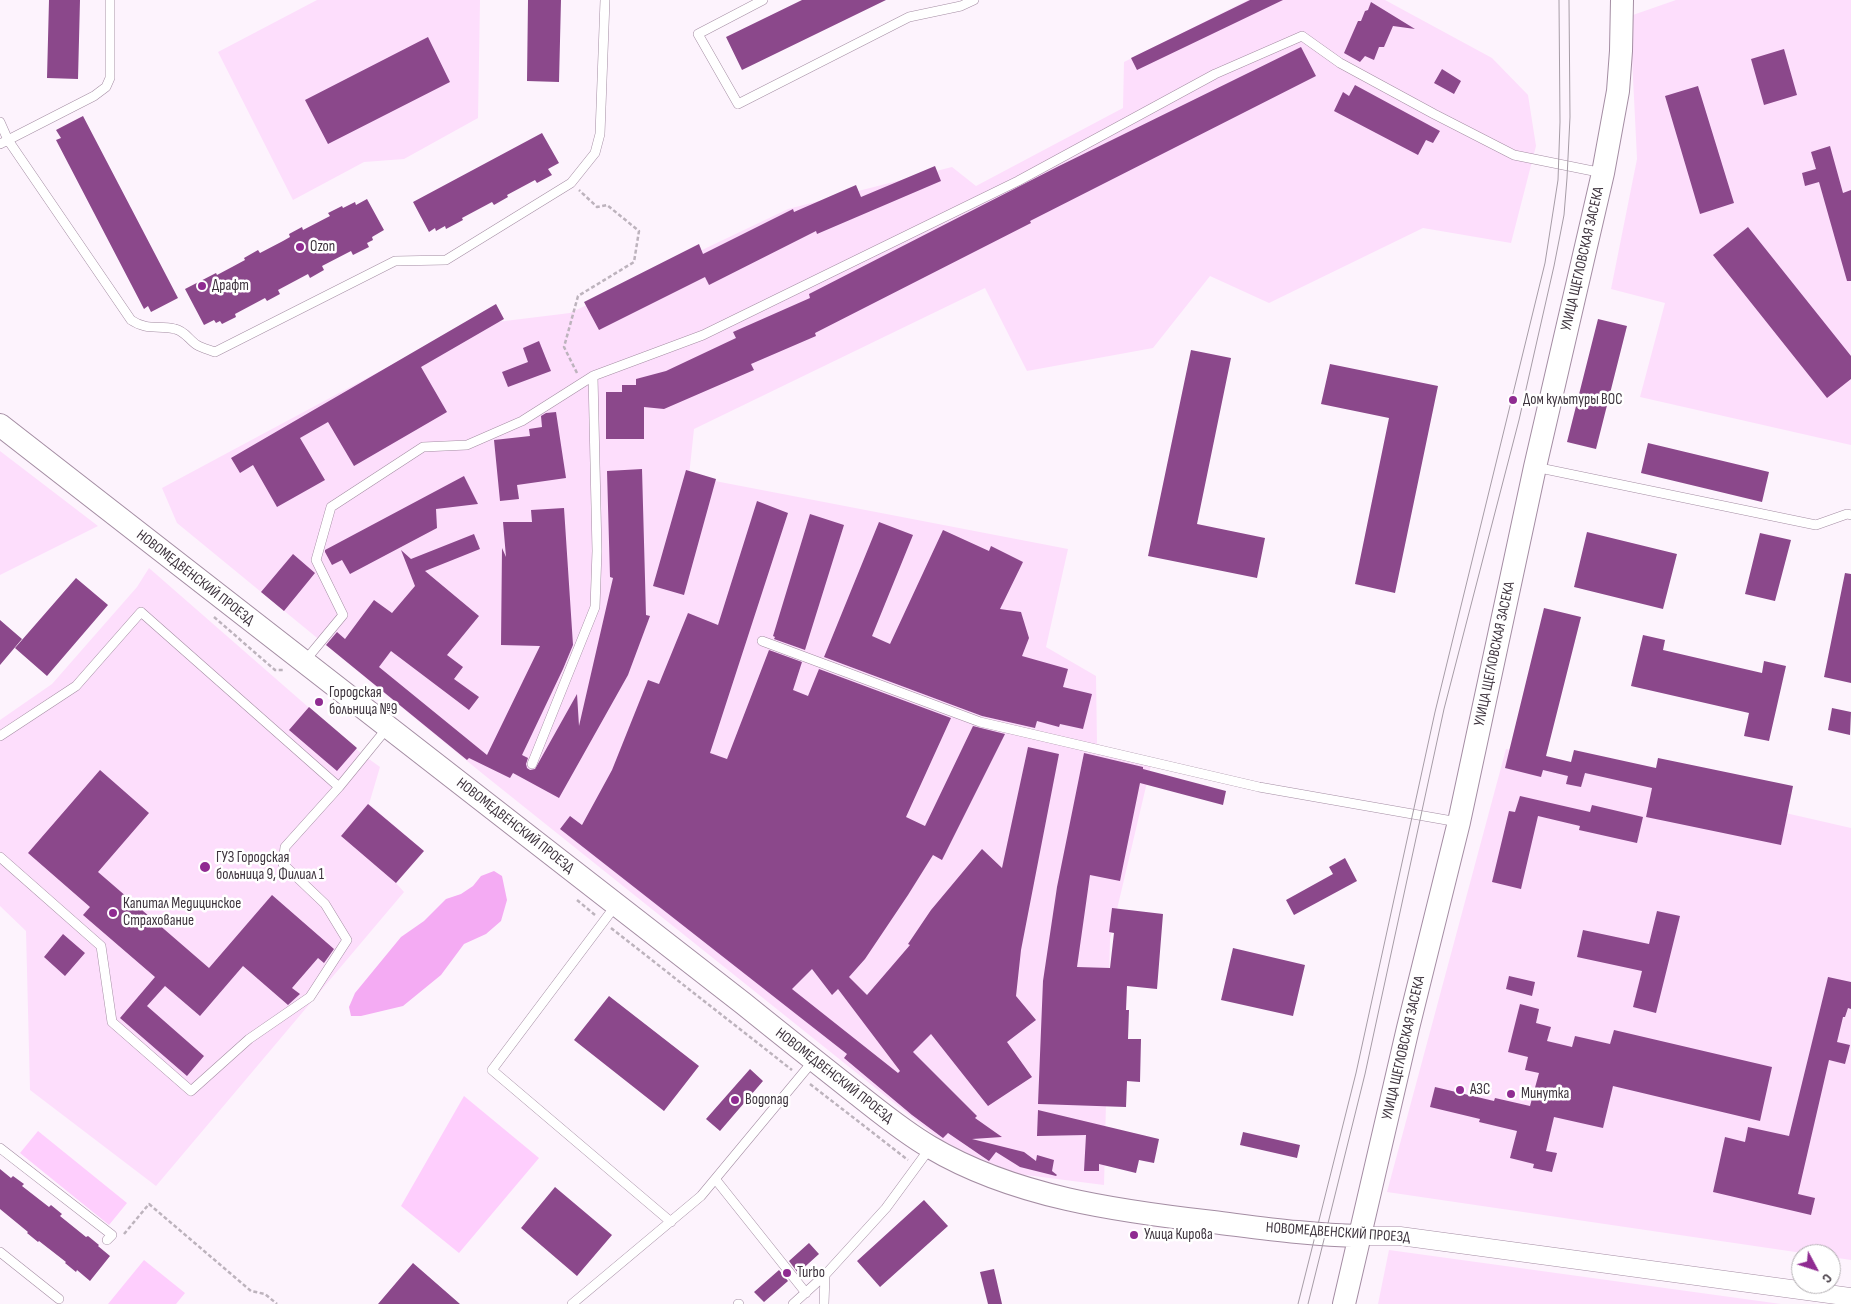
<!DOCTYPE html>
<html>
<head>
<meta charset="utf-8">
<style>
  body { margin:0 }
  #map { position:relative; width:1851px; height:1304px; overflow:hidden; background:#fdf3fd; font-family:"Sofia Sans Condensed",sans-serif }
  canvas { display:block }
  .north { position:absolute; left:1791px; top:1244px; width:50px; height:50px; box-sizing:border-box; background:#fff; border:1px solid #b1adb1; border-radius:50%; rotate:130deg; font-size:14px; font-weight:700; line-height:20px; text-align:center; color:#3d333d }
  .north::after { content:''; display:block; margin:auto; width:18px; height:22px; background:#8f2b91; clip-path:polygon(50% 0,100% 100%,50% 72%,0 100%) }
</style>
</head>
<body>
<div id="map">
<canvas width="1851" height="1304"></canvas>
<div class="north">С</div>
</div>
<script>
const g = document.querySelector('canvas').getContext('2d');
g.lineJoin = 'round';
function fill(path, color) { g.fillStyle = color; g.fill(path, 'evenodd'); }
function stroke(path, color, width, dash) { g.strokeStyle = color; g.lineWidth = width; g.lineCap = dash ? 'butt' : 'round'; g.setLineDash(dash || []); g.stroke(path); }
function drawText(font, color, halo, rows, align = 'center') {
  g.font = font + ' "Sofia Sans Condensed",sans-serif'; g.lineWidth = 5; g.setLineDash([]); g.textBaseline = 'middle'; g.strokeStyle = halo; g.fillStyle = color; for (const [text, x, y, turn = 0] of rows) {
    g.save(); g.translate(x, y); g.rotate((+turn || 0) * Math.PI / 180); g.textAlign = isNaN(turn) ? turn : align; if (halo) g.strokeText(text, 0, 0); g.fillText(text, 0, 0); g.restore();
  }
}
fill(new Path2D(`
  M 317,0 L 480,0 L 478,118 L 404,159 L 364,162 L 293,200 L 218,52 Z
  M 1248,0 L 1385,0 L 1492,58 L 1528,95 L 1536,146 L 1511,243 L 1423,228 L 1269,303 L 1210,276 L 1153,348 L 1027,371 L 985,288 L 694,429 L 689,476 L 1068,549 L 1046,647 L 1096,676 L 1097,744 L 1152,761 L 1110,939 L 1104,1185 L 1018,1174 L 973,1156 L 938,1138 L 483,774 L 177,523 L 162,488 L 464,326 L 570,313 L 788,209 L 952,167 L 976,186 L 1123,108 L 1124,62 Z
  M 1676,0 L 1851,0 L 1851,445 L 1640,397 L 1665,303 L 1611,289 L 1637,159 L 1630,16 Z
  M 0,451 L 98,526 L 0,575 Z
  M 149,568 L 362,754 L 380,767 L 369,804 L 424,851 L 396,883 L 404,892 L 156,1186 L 30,1090 L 26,931 L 0,906 L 0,720 L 52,684 L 137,587 Z
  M 1506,749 L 1851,828 L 1851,1260 L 1831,1257 L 1831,1254 L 1809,1254 L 1387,1192 Z
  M 1389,1250 L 1781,1304 L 1378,1304 Z`), '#fddefc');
fill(new Path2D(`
  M 464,1096 L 539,1158 L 459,1253 L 401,1206 Z
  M 38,1131 L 127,1203 L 109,1225 L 20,1153 Z
  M 144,1260 L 185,1293 L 176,1304 L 108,1304 Z`), '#fecefd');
fill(new Path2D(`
  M 494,871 L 502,876 L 507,900 L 501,921 L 486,934 L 464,944 L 441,975 L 403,1006 L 361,1016 L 351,1016 L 349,1007 L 355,993 L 401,937 L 424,921 L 446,899 L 461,894 L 473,886 L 481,876 Z`), '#f4abf3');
fill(new Path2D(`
  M 49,0 L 80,0 L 78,79 L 47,78 Z
  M 528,0 L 561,0 L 559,82 L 527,81 Z
  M 802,0 L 886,0 L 742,70 L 726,37 Z
  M 1250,0 L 1283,0 L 1137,70 L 1131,58 Z
  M 1371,2 L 1415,29 L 1393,26 L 1384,47 L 1379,47 L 1374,60 L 1365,56 L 1360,62 L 1344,53 L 1358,21 L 1361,21 L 1365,11 L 1368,10 Z
  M 428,37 L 450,82 L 328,144 L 305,100 Z
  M 1301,47 L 1316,76 L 1030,221 L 1031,223 L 815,333 L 816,336 L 751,364 L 754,370 L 664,409 L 644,407 L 644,439 L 606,439 L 606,392 L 622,392 L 622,385 L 636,385 L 636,379 L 666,371 L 736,338 L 733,332 L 810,298 L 809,294 L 1059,166 Z
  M 1784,49 L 1797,95 L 1764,105 L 1751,59 Z
  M 1442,69 L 1461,81 L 1454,94 L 1434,83 Z
  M 1355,85 L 1440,131 L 1433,143 L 1426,140 L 1418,155 L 1334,111 L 1343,92 L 1349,96 Z
  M 1698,86 L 1734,203 L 1700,214 L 1665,96 Z
  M 83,116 L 178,298 L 151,312 L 148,306 L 144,309 L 56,140 L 61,138 L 56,130 Z
  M 542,133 L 559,163 L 548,169 L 552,175 L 537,183 L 535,180 L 507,195 L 508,197 L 494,205 L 492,202 L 462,218 L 463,220 L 446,229 L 445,226 L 436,231 L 435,228 L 429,232 L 413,202 Z
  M 1830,146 L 1843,193 L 1851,190 L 1851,281 L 1847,281 L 1819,182 L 1805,186 L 1802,173 L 1816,169 L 1811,152 Z
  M 935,166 L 941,181 L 817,234 L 816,231 L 709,285 L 705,277 L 599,330 L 584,302 L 699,244 L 703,254 L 793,209 L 794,212 L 856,185 L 861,197 Z
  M 367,199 L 384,230 L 372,237 L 373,240 L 367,243 L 369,247 L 353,255 L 351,251 L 322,266 L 324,270 L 310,278 L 308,274 L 278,290 L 280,294 L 267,301 L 265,298 L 235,314 L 236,317 L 222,324 L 220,321 L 216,323 L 214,320 L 204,325 L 185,289 L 216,273 L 217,275 L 232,267 L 245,260 L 244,258 L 258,250 L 260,253 L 283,241 L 290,237 L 289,234 L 302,227 L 303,230 L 330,216 L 328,213 L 342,206 L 343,208 L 355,202 L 356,205 Z
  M 1748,227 L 1851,356 L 1851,379 L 1827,398 L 1713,255 Z
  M 496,304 L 504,319 L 421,367 L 447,412 L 354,466 L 328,422 L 300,438 L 325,480 L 277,507 L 253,465 L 240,473 L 231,458 Z
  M 1598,319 L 1627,326 L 1596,449 L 1567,442 Z
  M 539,341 L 551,371 L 508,387 L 502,372 L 528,362 L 523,348 Z
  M 1191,350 L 1231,358 L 1197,524 L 1265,538 L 1257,578 L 1148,556 Z
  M 1330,364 L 1438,386 L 1395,593 L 1355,584 L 1389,418 L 1321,404 Z
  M 556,412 L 566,478 L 517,485 L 519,499 L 500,501 L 494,440 L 530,436 L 529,429 L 542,427 L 541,416 L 546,413 Z
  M 1648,443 L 1769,472 L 1762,502 L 1641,473 Z
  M 642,469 L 646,615 L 650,616 L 628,675 L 559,798 L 513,773 L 510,778 L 469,758 L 467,760 L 326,645 L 337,632 L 345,639 L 374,600 L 392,613 L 415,586 L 401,550 L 411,559 L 474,534 L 480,549 L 425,571 L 479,616 L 447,655 L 463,667 L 454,679 L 479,697 L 469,710 L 391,651 L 379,667 L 487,755 L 540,646 L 501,645 L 502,548 L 506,557 L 503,522 L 532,522 L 531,510 L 564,508 L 573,645 L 563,669 L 522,755 L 528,758 L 526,764 L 527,768 L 530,770 L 535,769 L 577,694 L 579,726 L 613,578 L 610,577 L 607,471 Z
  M 686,470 L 716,479 L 684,595 L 653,586 Z
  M 464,476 L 478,504 L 436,509 L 437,528 L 350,574 L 342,560 L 332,565 L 325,552 L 325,550 Z
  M 757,501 L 788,513 L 710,753 L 727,759 L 769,650 L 802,662 L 793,690 L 808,696 L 819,669 L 951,718 L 906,817 L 925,826 L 973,726 L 1005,734 L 942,860 L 933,855 L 908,895 L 865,959 L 849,977 L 867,995 L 910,945 L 908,944 L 931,910 L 982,849 L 1002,868 L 1028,747 L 1059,754 L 1021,950 L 1016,996 L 1036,1020 L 1007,1042 L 1032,1077 L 988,1106 L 931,1034 L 913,1052 L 977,1116 L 975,1118 L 1002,1137 L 972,1139 L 1024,1152 L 1036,1161 L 1037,1155 L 1054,1160 L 1052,1171 L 1057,1175 L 1056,1176 L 1020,1167 L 996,1152 L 989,1161 L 948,1133 L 943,1138 L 912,1115 L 844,1058 L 847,1054 L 560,829 L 570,816 L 582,825 L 612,770 L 648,680 L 659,684 L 688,613 L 718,625 ZM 812,969 L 832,995 L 838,989 L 900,1071 L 898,1073 L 792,989 Z
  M 810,514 L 844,525 L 805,650 L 774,639 L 775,637 L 773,636 Z
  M 879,522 L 913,535 L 872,636 L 890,644 L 943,530 L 989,551 L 991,546 L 1023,562 L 1000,609 L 1021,612 L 1029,638 L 1022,656 L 1068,669 L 1063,687 L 1092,694 L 1083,729 L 1060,724 L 1059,727 L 1037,721 L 1035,728 L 982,716 L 824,657 Z
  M 1587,532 L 1677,554 L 1663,609 L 1574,587 Z
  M 1760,533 L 1791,540 L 1775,601 L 1745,594 Z
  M 293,554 L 315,573 L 284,611 L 261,592 Z
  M 1845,573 L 1851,574 L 1851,683 L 1824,677 Z
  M 76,578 L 108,605 L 47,676 L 15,648 Z
  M 1544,608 L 1581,617 L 1546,756 L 1571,762 L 1574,750 L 1656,768 L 1658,758 L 1793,786 L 1781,845 L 1646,817 L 1652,788 L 1585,773 L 1581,787 L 1566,784 L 1568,776 L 1543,770 L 1541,777 L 1505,768 Z
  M 0,620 L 22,639 L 0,665 Z
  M 1643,635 L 1665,640 L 1663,650 L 1762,673 L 1764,661 L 1786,666 L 1769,741 L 1744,736 L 1749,713 L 1631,686 Z
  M 309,707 L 357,748 L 337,771 L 289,730 Z
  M 1832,708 L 1851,712 L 1850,735 L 1828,730 Z
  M 1084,753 L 1143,767 L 1143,769 L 1226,791 L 1223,805 L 1140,783 L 1120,881 L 1090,875 L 1077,967 L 1110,968 L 1114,933 L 1109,932 L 1112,908 L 1163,914 L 1157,989 L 1127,986 L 1126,1010 L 1129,1010 L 1128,1039 L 1141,1039 L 1140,1082 L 1127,1081 L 1126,1107 L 1038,1104 L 1043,981 L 1057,887 Z
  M 100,770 L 149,813 L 98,872 L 209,968 L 272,895 L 334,949 L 324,963 L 318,958 L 292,988 L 300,994 L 288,1005 L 243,966 L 200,1016 L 165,986 L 147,1006 L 204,1056 L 187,1076 L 120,1018 L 155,977 L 83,915 L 90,907 L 28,853 Z
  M 1520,796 L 1590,812 L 1592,805 L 1643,817 L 1637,843 L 1579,830 L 1580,826 L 1538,816 L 1521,889 L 1492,882 L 1509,811 L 1515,812 Z
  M 368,804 L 424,851 L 396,883 L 341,836 Z
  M 1345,858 L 1357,881 L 1294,915 L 1286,900 L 1333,874 L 1329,867 Z
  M 1657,911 L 1680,916 L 1656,1013 L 1633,1007 L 1642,971 L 1577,957 L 1583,930 L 1649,944 Z
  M 63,934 L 85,953 L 65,976 L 44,957 Z
  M 1233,948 L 1305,965 L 1293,1016 L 1221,1000 Z
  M 1509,976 L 1535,982 L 1532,996 L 1506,989 Z
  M 1828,977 L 1851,982 L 1851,1009 L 1848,1008 L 1845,1017 L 1843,1017 L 1837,1042 L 1850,1045 L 1845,1064 L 1829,1060 L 1798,1194 L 1815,1198 L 1811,1215 L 1713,1192 L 1725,1137 L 1745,1142 L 1748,1127 L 1789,1136 Z
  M 609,996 L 699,1066 L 664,1111 L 574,1040 Z
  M 1520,1004 L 1539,1009 L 1536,1023 L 1551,1027 L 1547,1041 L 1572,1047 L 1575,1036 L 1610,1044 L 1614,1030 L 1772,1067 L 1760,1121 L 1613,1086 L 1603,1128 L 1554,1117 L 1546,1151 L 1557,1153 L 1552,1172 L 1533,1168 L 1534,1164 L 1510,1158 L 1517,1131 L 1479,1122 L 1480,1119 L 1430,1107 L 1435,1087 L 1494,1101 L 1495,1098 L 1530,1106 L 1539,1073 L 1525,1070 L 1528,1057 L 1508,1052 Z
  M 750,1069 L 763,1081 L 720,1131 L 706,1119 Z
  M 1038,1110 L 1159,1139 L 1154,1163 L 1139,1160 L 1136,1173 L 1099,1164 L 1099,1171 L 1084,1171 L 1086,1135 L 1037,1136 Z
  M 1243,1132 L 1300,1145 L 1297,1158 L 1240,1145 Z
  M 0,1169 L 11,1178 L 13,1176 L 24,1184 L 22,1186 L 49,1207 L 51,1205 L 62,1214 L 60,1216 L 86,1237 L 88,1236 L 99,1245 L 98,1246 L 110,1256 L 90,1281 L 77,1270 L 76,1272 L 65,1263 L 66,1262 L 39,1241 L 38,1242 L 27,1233 L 28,1232 L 0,1209 Z
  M 555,1187 L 612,1235 L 577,1276 L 521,1228 Z
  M 924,1200 L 948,1226 L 880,1287 L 857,1261 Z
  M 809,1243 L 819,1254 L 798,1273 L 789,1261 Z
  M 413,1263 L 460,1304 L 378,1304 Z
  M 994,1269 L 1002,1304 L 988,1304 L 980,1272 Z
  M 779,1270 L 788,1281 L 764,1302 L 754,1292 Z`), '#8b488b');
const service = new Path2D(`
  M 763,0 L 698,34 L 738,104 L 909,17 L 961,6 L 974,0
  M 0,122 L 8,140 L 94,96 L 106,87 L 110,78 L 110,0
  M 0,144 L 8,140 L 131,320 C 147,331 158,325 175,329 C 185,331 189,340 197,345 C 202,348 210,350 215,352 L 395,261 L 446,260 L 571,183 L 595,153 L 600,134 L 605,0
  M 1535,467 L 1816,525 L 1847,514 L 1851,515
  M 762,641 L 980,722 L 1259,787 L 1458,822
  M 304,662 L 343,615 L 316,560 L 331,507 L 423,447 L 467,445 L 522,421 L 593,376 L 703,335 L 1018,181 L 1215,74 L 1302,36 L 1340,63 L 1434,114 L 1514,155 L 1603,173
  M 0,736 L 76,686 L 141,612 L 339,787
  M 532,764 L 595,607 L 597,551 L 593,376
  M 0,857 L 101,946 L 112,1022 L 191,1091 L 249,1039 L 310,997 L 347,940 L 325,904 L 283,864 L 285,847 L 339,787 L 388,727
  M 616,905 L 492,1070 L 671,1222
  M 0,1148 L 112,1235 L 107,1240
  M 716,1180 L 806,1293
  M 0,1252 L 59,1299
  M 572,1304 L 701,1196 L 813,1061
  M 738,1304 L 739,1304
  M 793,1304 L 825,1275
  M 824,1304 L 825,1275 L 886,1208 L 930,1148`);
const minor = new Path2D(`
  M 1360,1236 L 1400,1236 L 1851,1297`);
const tertiary = new Path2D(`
  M 0,425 L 744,1004 C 781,1034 819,1064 857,1094 C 880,1112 904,1132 930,1147 C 1014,1197 1118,1211 1213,1222 C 1262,1228 1310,1235 1360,1236
  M 1344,1304 L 1408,1028 L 1459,822 L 1535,467 L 1603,173 L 1618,91 L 1621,51 L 1622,0`);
stroke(service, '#a48da3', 10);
stroke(minor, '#a48da3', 19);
stroke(tertiary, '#a48da3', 24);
stroke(new Path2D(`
  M 577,373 L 564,347 L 578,296 L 634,262 L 639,231 L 607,205 L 597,207 L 579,190
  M 214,617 L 275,670 L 284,670
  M 577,900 L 595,915
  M 611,928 L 792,1070
  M 810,1084 L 908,1160
  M 124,1234 L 149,1204 L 251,1291 L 265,1294 L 277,1304`), '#bdb3bd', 2.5, [4, 2.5]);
stroke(service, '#fff', 9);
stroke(minor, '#fff', 18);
stroke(tertiary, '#fff', 22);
stroke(new Path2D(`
  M 1298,1304 L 1356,1073 L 1435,712 L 1545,263 L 1558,180 L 1560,122 L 1559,0
  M 1308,1304 L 1365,1074 L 1444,709 L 1519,420 L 1554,266 L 1564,215 L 1567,178 L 1570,117 L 1569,0`), '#a69ca6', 1);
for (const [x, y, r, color] of [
  [300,247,5,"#8f2b91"],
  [202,286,5,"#8f2b91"],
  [1513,400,5,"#8f2b91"],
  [319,702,5,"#8f2b91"],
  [205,867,6,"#8f2b91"],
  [113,913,5,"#8f2b91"],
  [1460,1090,5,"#8f2b91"],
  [1511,1094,5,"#8f2b91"],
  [735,1100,5,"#8f2b91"],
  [1134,1235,5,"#8f2b91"],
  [787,1273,5,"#8f2b91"]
]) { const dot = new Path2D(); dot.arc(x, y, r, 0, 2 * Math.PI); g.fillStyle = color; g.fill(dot); stroke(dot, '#fff', 2); }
drawText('15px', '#3d333d', '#fff', [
  ["Ozon",310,247],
  ["Драфт",212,286],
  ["Дом культуры ВОС",1523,400],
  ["Городская",329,693],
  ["больница №9",329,710],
  ["ГУЗ Городская",216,858],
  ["больница 9, Филиал 1",216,875],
  ["Капитал Медицинское",123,904],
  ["Страхование",123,921],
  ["АЗС",1470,1090],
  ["Минутка",1521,1094],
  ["Водопад",745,1100],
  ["Улица Кирова",1144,1235],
  ["Turbo",797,1273]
], 'left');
drawText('15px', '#3d333d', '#fff', [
  ["УЛИЦА ЩЕГЛОВСКАЯ ЗАСЕКА",1583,259,-77],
  ["НОВОМЕДВЕНСКИЙ ПРОЕЗД",195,578,38],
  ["УЛИЦА ЩЕГЛОВСКАЯ ЗАСЕКА",1495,654,-78],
  ["НОВОМЕДВЕНСКИЙ ПРОЕЗД",515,826,38],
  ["УЛИЦА ЩЕГЛОВСКАЯ ЗАСЕКА",1404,1048,-77],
  ["НОВОМЕДВЕНСКИЙ ПРОЕЗД",834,1076,38],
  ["НОВОМЕДВЕНСКИЙ ПРОЕЗД",1338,1233,4]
]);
</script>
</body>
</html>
